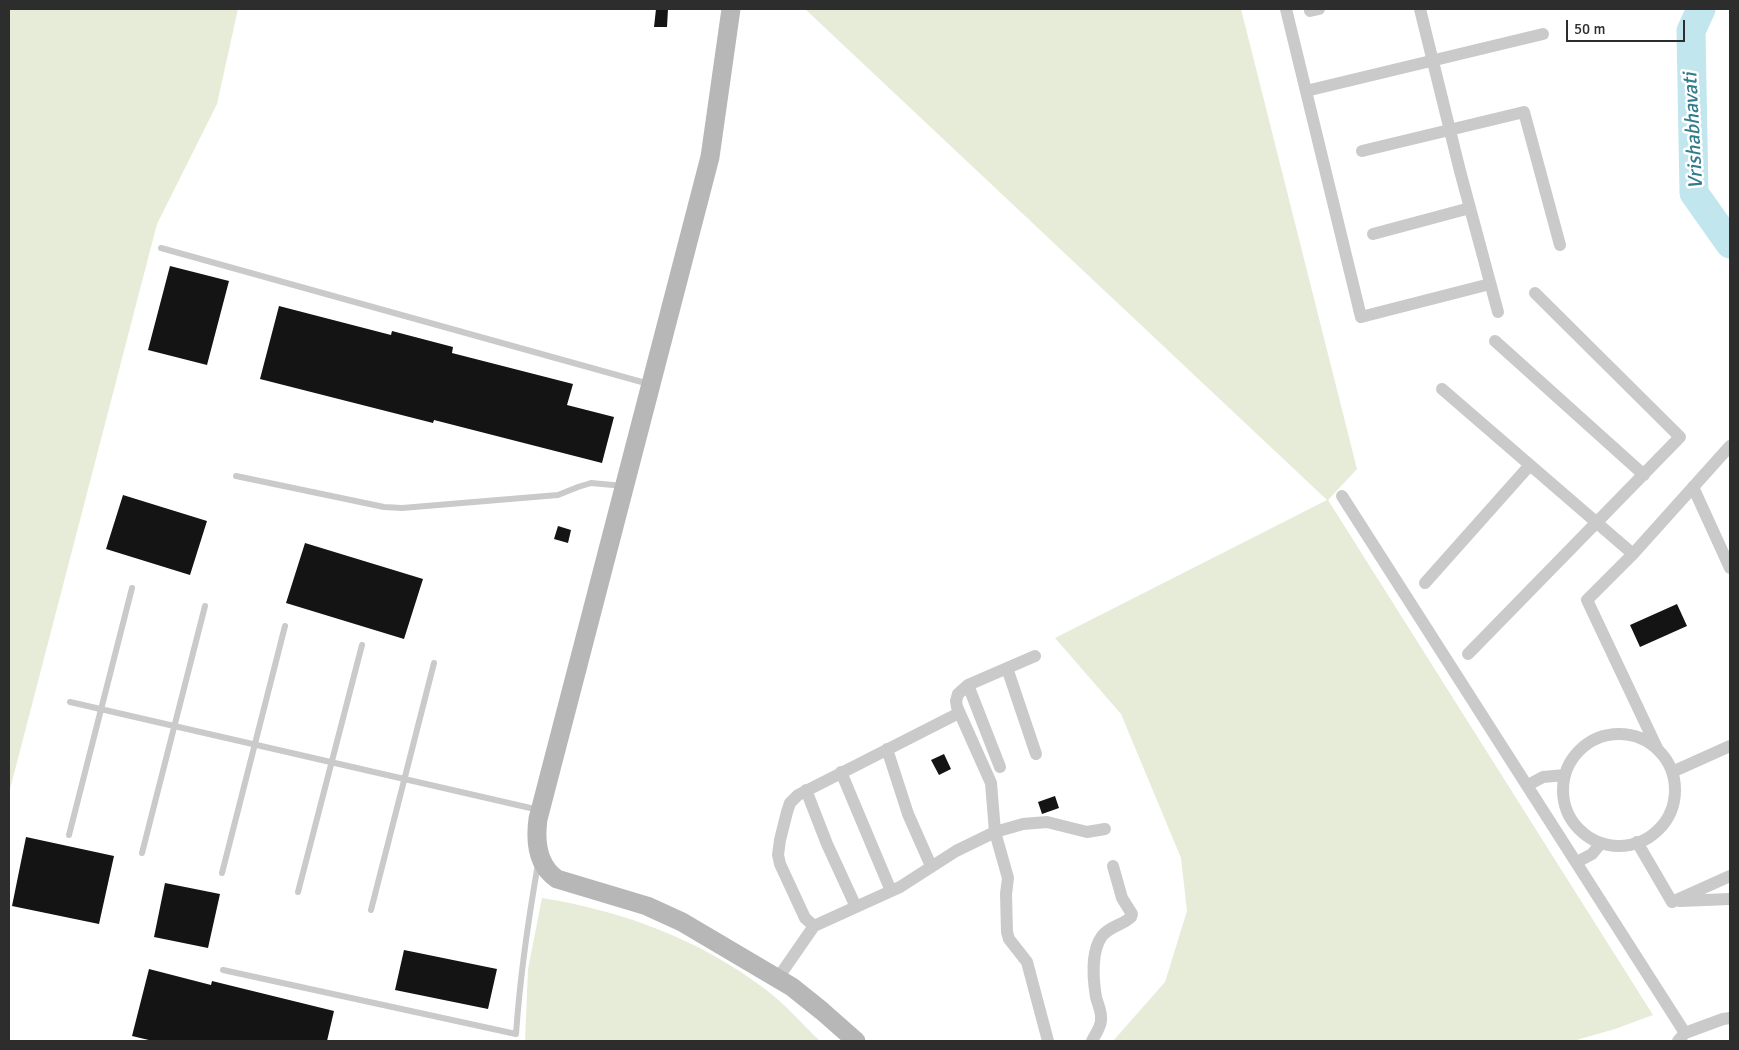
<!DOCTYPE html>
<html>
<head>
<meta charset="utf-8">
<style>
  body { margin:0 }
  #map { position:relative; width:1739px; height:1050px; overflow:hidden; background:#fff; font-family:Signika,sans-serif }
  canvas { display:block }
  .frame { position:absolute; inset:0; border:10px solid #2d2d2d; pointer-events:none }
  .scale { position:absolute; left:1566px; top:20px; width:119px; height:22px; box-sizing:border-box; border:2px solid #2d2d2d; border-top:0; padding-left:6px; font-size:15px; line-height:18px; white-space:nowrap; color:#2d2d2d; -webkit-text-stroke:4px #fff; paint-order:stroke }
</style>
</head>
<body>
<div id="map">
<canvas width="1739" height="1050"></canvas>
<div class="frame"></div>
<div class="scale">50 m</div>
</div>
<script>
const g = document.querySelector('canvas').getContext('2d');
g.lineJoin = 'round';
function fill(path, color) { g.fillStyle = color; g.fill(path, 'evenodd'); }
function stroke(path, color, width, dash) { g.strokeStyle = color; g.lineWidth = width; g.lineCap = dash ? 'butt' : 'round'; g.setLineDash(dash || []); g.stroke(path); }
function drawText(font, color, halo, rows, align = 'center') {
  g.font = font + ' Signika,sans-serif'; g.lineWidth = 5; g.setLineDash([]); g.textBaseline = 'middle'; g.strokeStyle = halo; g.fillStyle = color; for (const [text, x, y, turn = 0] of rows) {
    g.save(); g.translate(x, y); g.rotate((+turn || 0) * Math.PI / 180); g.textAlign = isNaN(turn) ? turn : align; if (halo) g.strokeText(text, 0, 0); g.fillText(text, 0, 0); g.restore();
  }
}
fill(new Path2D(`
  M 9,9 L 238,9 L 217,104 L 157,224 L 9,793 Z
  M 805,9 L 1241,9 L 1357,469 L 1328,500 L 1653,1015 L 1615,1029 L 1573,1041 L 1113,1041 L 1165,982 L 1187,911 L 1181,858 L 1121,714 L 1055,638 L 1327,500 Z
  M 542,898 C 623,911 699,939 765,989 C 785,1004 802,1024 820,1041 L 525,1041 L 528,969 Z`), '#e7ecd8');
stroke(new Path2D(`
  M 1701,9 L 1691,31 L 1694,193 L 1730,244`), '#c2e6ee', 29);
fill(new Path2D(`
  M 656,9 L 668,9 L 667,27 L 654,27 Z
  M 170,266 L 229,281 L 207,365 L 148,350 Z
  M 279,306 L 391,335 L 392,331 L 453,347 L 452,353 L 573,384 L 567,405 L 614,417 L 602,463 L 434,420 L 433,423 L 260,379 Z
  M 123,495 L 207,521 L 190,575 L 106,549 Z
  M 558,526 L 571,530 L 568,543 L 554,539 Z
  M 305,543 L 423,579 L 404,639 L 286,603 Z
  M 1677,604 L 1687,626 L 1640,647 L 1630,625 Z
  M 944,754 L 951,769 L 939,775 L 931,760 Z
  M 1055,796 L 1059,808 L 1042,814 L 1038,802 Z
  M 26,837 L 114,856 L 99,924 L 12,906 Z
  M 165,883 L 220,894 L 208,948 L 154,937 Z
  M 404,950 L 497,969 L 488,1009 L 395,990 Z
  M 149,969 L 211,985 L 212,981 L 334,1011 L 327,1041 L 153,1041 L 132,1036 Z`), '#141414');
stroke(new Path2D(`
  M 161,248 L 649,384
  M 236,476 L 384,507 L 402,508 L 558,495 L 578,487 L 591,483 L 624,486
  M 70,702 L 539,810
  M 69,835 L 132,588
  M 142,853 L 205,606
  M 222,873 L 285,626
  M 298,892 L 362,645
  M 371,910 L 434,663
  M 223,970 L 516,1034 C 520,977 528,921 538,864`), '#cacaca', 6);
stroke(new Path2D(`
  M 1286,9 L 1361,317 L 1490,284
  M 1420,9 L 1460,171 L 1498,312
  M 1310,11 L 1319,9
  M 1306,91 L 1543,34
  M 1362,151 L 1524,112 L 1560,245
  M 1373,234 L 1470,208
  M 1495,341 L 1644,475
  M 1442,389 L 1633,554
  M 1693,487 L 1730,568
  M 1342,496 L 1685,1033
  M 1425,583 L 1530,465
  M 1468,654 L 1680,437 L 1535,293
  M 1035,656 L 968,685 L 958,694 L 956,701 L 957,707 L 991,783 L 995,832 L 1008,878 L 1006,894 L 1007,932 L 1009,939 L 1027,962 L 1048,1041
  M 1007,668 L 1036,754
  M 968,685 L 1000,767
  M1563 790a56 56 0 1 1 112 0a56 56 0 1 1-112 0Z
  M 1657,748 L 1587,600 L 1633,554 L 1730,446
  M 887,749 L 908,814 L 931,866
  M 841,772 L 891,891
  M 1672,772 L 1730,746
  M 1528,785 L 1543,777 L 1565,775
  M 806,790 L 827,844 L 856,907
  M 1637,842 L 1672,902 L 1730,876
  M 1577,862 L 1592,854 L 1601,843
  M 1680,901 L 1730,899
  M 814,926 L 805,918 L 780,864 L 778,855 L 780,840 L 787,812 L 790,803 L 798,795 L 959,713
  M 778,978 L 814,926 L 900,887 L 956,851 L 995,832 L 1023,824 L 1047,822 L 1087,832 L 1105,829
  M 1092,1041 C 1095,1035 1101,1027 1101,1020 C 1102,1012 1098,1005 1096,997 C 1093,979 1091,951 1102,936 C 1110,926 1123,925 1131,917 L 1132,914 L 1122,898 L 1113,866
  M 1678,1041 L 1685,1033 L 1723,1019 L 1730,1018`), '#cacaca', 12);
stroke(new Path2D(`
  M 731,9 L 710,157 L 538,819 C 535,841 537,865 557,879 L 647,906 L 682,922 L 792,987 L 822,1011 L 856,1041`), '#b7b7b7', 19);
drawText('italic 20px', '#317d8f', '#fff', [
  ["Vrishabhavati",1694,131,-93]
]);
</script>
</body>
</html>
